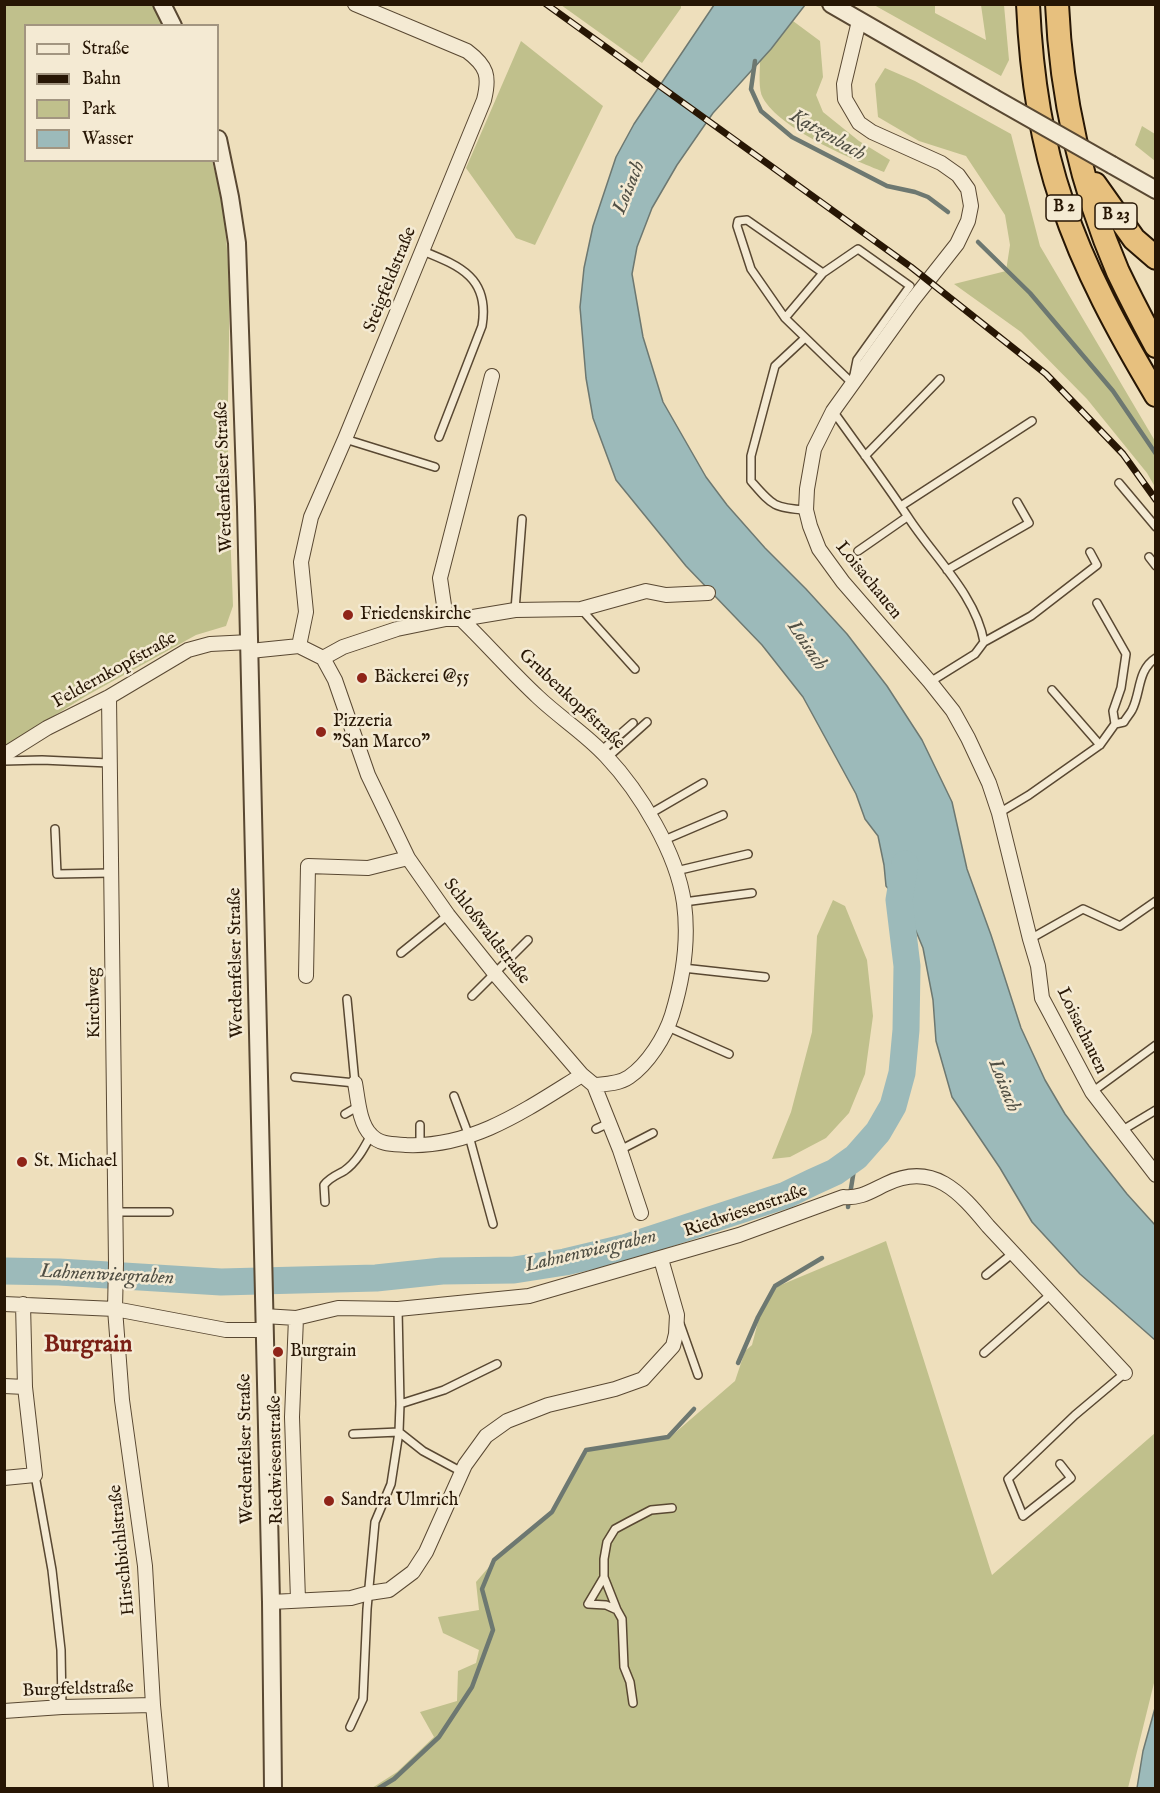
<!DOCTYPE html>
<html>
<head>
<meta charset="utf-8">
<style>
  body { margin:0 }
  #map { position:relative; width:1160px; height:1793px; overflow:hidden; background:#eedfbc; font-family:"IM FELL English",serif }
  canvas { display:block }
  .frame { position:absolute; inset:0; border:6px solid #271604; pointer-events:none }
  .legend { position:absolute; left:24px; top:24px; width:195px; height:138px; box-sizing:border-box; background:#f4ead3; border:2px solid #a29580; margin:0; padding:8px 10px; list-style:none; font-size:18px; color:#271604 }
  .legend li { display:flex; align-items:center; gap:12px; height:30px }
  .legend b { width:30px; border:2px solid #a29580 }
</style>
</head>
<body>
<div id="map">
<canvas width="1160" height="1793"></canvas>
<div class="frame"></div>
<ul class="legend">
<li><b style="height:8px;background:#f4ead3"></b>Straße</li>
<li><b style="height:8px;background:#271604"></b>Bahn</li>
<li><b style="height:16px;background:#c0c08c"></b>Park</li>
<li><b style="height:16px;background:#9cbaba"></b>Wasser</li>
</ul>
</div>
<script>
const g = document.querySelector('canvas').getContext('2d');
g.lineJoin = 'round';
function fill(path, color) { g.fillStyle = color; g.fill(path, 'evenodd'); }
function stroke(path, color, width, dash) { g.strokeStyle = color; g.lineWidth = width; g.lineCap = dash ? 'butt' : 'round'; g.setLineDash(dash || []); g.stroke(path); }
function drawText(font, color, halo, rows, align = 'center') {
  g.font = font + ' "IM FELL English",serif'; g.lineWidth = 5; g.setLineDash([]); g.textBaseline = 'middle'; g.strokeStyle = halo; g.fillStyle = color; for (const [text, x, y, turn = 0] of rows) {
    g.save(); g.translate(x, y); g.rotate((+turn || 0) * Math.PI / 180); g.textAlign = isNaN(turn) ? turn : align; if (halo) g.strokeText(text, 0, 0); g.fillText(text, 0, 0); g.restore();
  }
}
fill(new Path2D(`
  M 5,5 L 154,5 L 165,25 L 26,26 L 26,160 L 212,161 C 236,244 228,333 228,419 C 227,481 231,544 233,606 L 226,626 L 196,635 L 86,696 L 5,746 Z
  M 561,5 L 681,5 L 681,8 L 642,63 Z
  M 874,5 L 935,5 L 935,13 L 986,40 L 981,5 L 1004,5 L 1009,60 L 1001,76 Z
  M 793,21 L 820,41 L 823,77 L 816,95 L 823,112 L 859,141 L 890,160 L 884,172 C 851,159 780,129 763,98 C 758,90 760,71 760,61 Z
  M 521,41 L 603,106 L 535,245 L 516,238 L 466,168 Z
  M 885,68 L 915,81 L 1011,134 L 1040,246 L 1155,441 L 1155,487 L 1147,473 L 1087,399 L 1021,332 L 954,284 L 1006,271 L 1010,245 L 1005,215 L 966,156 L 919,141 L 878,117 L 875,84 Z
  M 1142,126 L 1155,134 L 1155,161 L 1135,145 Z
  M 833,900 L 845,906 L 867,960 L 873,1016 L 865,1074 L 849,1113 L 826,1138 L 790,1157 L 772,1159 L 791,1112 L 812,1032 L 817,936 Z
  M 886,1241 L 992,1575 L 1155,1433 L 1155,1679 L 1128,1788 L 372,1788 L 397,1772 L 434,1737 L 420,1712 L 457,1701 L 458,1671 L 476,1663 L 479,1650 L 443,1633 L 438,1617 L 479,1610 L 476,1582 L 507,1546 L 509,1549 L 553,1513 L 586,1451 L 669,1438 L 735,1381 L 745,1351 L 752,1345 L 759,1318 L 776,1287 Z`), '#c0c08c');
const water = new Path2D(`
  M 714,5 L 805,5 L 771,49 L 713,113 L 677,165 L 652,208 L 637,247 L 632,274 L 643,337 L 663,402 L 706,477 L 727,505 L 765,548 L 806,589 L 847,634 L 887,686 L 922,740 L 952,802 L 967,869 L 991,935 L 1021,1028 L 1045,1080 L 1065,1114 L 1089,1146 L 1127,1194 L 1155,1225 L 1155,1340 L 1080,1274 L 1032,1222 L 1000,1168 L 952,1097 L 936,1041 L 933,1000 L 923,948 L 908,912 L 886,886 L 884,865 L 878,836 L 865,819 L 856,794 L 803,697 L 762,645 L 686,566 L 616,480 L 593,418 L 586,378 L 580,307 L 584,268 L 593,226 L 616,157 L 634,124 Z
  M 1155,1708 L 1155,1788 L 1137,1788 L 1143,1751 Z`);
fill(water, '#9cbaba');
stroke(water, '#6d7871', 1.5);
stroke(new Path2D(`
  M 755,61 L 751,89 L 761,111 L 792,137 L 887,186 L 915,192 L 928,197 L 948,212
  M 978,242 L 1030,293 L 1113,391 L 1156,454
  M 848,1207 L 856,1157
  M 738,1363 L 758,1317 L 775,1286 L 822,1258
  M 379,1788 L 394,1779 L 439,1737 L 472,1687 L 493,1630 L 482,1589 L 494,1560 L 552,1512 L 586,1450 L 668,1437 L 694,1409`), '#6d7871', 4.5);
stroke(new Path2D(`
  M 4,1271 L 59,1272 L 221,1282 L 376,1278 L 442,1271 L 514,1270 L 565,1262 L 624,1248 L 786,1195 L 813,1182 L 835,1172 L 856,1157 L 878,1132 L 893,1106 L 902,1073 L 906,1030 L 907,966 L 899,900 L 905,864`), '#9cbaba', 27);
const service = new Path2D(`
  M 423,251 C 460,266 490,278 482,326 L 439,437
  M 823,273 L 858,249 L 910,286 L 857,360 L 854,375
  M 785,318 L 823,273 L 747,220 L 738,221 L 737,226 L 751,269 L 785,318 L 852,383
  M 805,338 L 775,366 L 751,456 L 751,481 C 772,505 773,508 806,510
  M 833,411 C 858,446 884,481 908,517 C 933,556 976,595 984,642 L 975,654 L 930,682
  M 345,439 L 435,467
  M 865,456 L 940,379
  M 1119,483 L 1156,527
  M 901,506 L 1032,421
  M 858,551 L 907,517
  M 1149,557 L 1156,566
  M 947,570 L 1029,523 L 1017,502
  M 1097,603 L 1126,654 L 1121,688 L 1113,711 L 1115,724
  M 581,609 L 635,669
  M 515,610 L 522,519
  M 984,642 L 1031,616 L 1097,565 L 1090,552
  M 1052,690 L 1100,745
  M 601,751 L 633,723
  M 608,757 L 647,722
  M 4,761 L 42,760 L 109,763
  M 999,813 L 1029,795 L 1100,745 L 1115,724 L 1124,722 C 1126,718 1130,714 1132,710 C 1141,693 1137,670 1156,658
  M 648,815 L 703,783
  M 55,829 L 57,874 L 111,873
  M 662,841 L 723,815
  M 676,871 L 748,854
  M 684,902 L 752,893
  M 1030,939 L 1083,909 L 1120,926 L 1156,901
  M 401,953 L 448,915
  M 683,968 L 765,977
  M 472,996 L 528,940
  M 668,1027 L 729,1054
  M 295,1077 L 355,1083 L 347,999
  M 1092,1092 L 1156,1045
  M 454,1096 L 469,1136 L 493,1224
  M 345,1114 L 359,1106
  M 596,1129 L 609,1123
  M 1121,1131 L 1156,1110
  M 420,1145 L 420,1125
  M 620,1150 L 653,1133
  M 325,1202 L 324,1185 C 330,1177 337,1175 344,1171 C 357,1162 364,1148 371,1135
  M 115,1212 L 169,1212
  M 986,1275 L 1013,1253
  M 680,1324 L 698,1375
  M 984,1353 L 1051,1294
  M 400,1404 L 444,1390 L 497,1364
  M 353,1434 L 399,1432 L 423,1451 L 462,1472
  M 1060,1464 L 1071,1478 L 1023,1516 L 1008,1479 L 1075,1415 L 1125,1373
  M 35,1475 L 52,1570 L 61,1650 L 62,1707
  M 604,1577 L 588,1604 L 606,1605 L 617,1610 L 622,1619 L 624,1667 L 630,1682 L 633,1703
  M 617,1610 L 604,1577 L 604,1559 L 607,1542 L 615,1529 L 628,1522 L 651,1510 L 672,1508
  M 350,1727 L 363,1699 L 367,1609 L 375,1522 L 391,1484 L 399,1432 L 400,1404 L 398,1309`);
const minor = new Path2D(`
  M 859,21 L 844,84 L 845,99 L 859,123 L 872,132 L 941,163 L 958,175 L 968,189 L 971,206 L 968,221 L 957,244 L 912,301 L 833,411 L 814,449 L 807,489 L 806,510 L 810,526 L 819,549 L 843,582 L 930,682 L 953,711 L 968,738 L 989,783 L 999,813 L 1030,939 L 1038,966 L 1042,998 L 1092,1092 L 1156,1175
  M 446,619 L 440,578 L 492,376
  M 461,619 C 487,644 511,672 538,697 C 559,717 587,735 606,756 C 640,792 677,853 684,903 C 689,940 683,979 672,1015 C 665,1037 648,1064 629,1077 C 619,1084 605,1084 594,1085
  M 299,646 L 306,612 L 301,562 L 311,517 L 345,439 L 484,100 C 490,76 487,66 467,51 L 355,4
  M 250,651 L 299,646 L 323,658
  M 323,658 L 335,680 L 368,775 L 408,858 L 448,915 L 496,975 L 582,1075 L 594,1085 L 620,1150 L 641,1213
  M 323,658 L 343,647 L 397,629 L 446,619 L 461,619 L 515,610 L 581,609 L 646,591 L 666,595 L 708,593
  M 109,697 L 116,1264 L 115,1309 L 122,1400 L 145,1566 L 153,1705 L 161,1788
  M 4,755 L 47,728 L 109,697 L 188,650 L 210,644 L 250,642
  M 306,976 L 308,866 L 368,868 L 408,858
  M 355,1083 C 358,1099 359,1123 371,1135 C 380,1145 394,1144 406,1145 C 473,1148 527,1109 582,1075
  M 4,1304 L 115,1309 L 226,1330 L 264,1330
  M 264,1316 L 296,1318 L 338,1308 L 398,1309 L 529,1296 L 739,1235 L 843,1197 C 860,1199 871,1191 886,1184 C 933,1161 960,1192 988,1226 L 1125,1373
  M 296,1318 L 292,1417 L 298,1600
  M 4,1386 L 25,1387
  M 4,1478 L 35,1475 L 25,1387 L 23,1304
  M 271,1602 L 351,1598 L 369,1593 L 389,1590 L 413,1572 L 426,1552 L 465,1465 L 486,1436 L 507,1421 L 548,1405 L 615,1389 L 643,1379 L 673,1346 L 676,1334 L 677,1315 L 661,1259
  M 4,1711 L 62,1707 L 153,1705`);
const tertiary = new Path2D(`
  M 162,4 L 173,26
  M 831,4 L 994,98
  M 218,139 L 230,197 L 237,243 L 246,507 L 271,1602 L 273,1788
  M 1112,165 L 1156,190`);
const trunk = new Path2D(`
  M 1028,4 C 1031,71 1040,138 1062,202 C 1084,269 1119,333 1156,395
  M 1057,4 C 1061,96 1082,188 1118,272 C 1130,297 1143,322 1156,346
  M 1095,184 L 1134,239 L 1156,258`);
stroke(service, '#594832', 10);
stroke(minor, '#594832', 16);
stroke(tertiary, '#594832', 20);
stroke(trunk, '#271604', 26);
stroke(service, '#f4ead3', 7);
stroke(minor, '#f4ead3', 14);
stroke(tertiary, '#f4ead3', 16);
stroke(trunk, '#e7c07e', 22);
const rail = new Path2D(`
  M 546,4 L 911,267 L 1046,374 L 1123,454 L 1156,500`);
stroke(rail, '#271604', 7);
stroke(rail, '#f4ead3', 4.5, [14]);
const tertiaryBridge = new Path2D(`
  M 994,98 L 1112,165`);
stroke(tertiaryBridge, '#594832', 20, []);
stroke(tertiaryBridge, '#f4ead3', 16);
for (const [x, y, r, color] of [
  [348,615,6,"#8f2418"],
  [362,678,6,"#8f2418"],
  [321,732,6,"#8f2418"],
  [22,1162,6,"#8f2418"],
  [278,1352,6,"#8f2418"],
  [329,1501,6,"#8f2418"]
]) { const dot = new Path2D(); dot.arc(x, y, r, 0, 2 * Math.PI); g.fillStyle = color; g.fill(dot); stroke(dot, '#f4ead3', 2); }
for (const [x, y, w] of [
  [1064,208,36],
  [1116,216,42]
]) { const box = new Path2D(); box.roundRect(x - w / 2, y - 13, w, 26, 4.5); g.fillStyle = '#f4ead3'; g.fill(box); stroke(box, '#271604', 1.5); }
drawText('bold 16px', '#271604', null, [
  ["B 2",1064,208],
  ["B 23",1116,216]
]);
drawText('18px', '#271604', '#f4ead3', [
  ["Steigfeldstraße",391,280,-68],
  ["Werdenfelser Straße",225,477,-92],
  ["Loisachauen",868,581,51],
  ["Feldernkopfstraße",115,671,-29],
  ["Grubenkopfstraße",571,700,43],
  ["Schloßwaldstraße",486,932,52],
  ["Werdenfelser Straße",237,963,-91],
  ["Kirchweg",95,1003,-91],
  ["Loisachauen",1081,1031,64],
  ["Riedwiesenstraße",746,1212,-19],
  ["Werdenfelser Straße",247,1449,-91],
  ["Riedwiesenstraße",277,1460,-91],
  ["Hirschbichlstraße",123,1550,-96],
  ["Burgfeldstraße",78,1690,-2]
]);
drawText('18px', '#271604', '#f4ead3', [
  ["Friedenskirche",360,615],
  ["Bäckerei @55",374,678],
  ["Pizzeria",333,722],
  ["\"San Marco\"",333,743],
  ["St. Michael",34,1162],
  ["Burgrain",290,1352],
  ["Sandra Ulmrich",341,1501]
], 'left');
drawText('italic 20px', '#504f44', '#f4ead3', [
  ["Katzenbach",827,136,30],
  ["Loisach",630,188,-68],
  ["Loisach",806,646,56],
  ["Loisach",1003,1086,68],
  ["Lahnenwiesgraben",591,1252,-13],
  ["Lahnenwiesgraben",107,1276,3]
]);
drawText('bold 24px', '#7a1f14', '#f4ead3', [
  ["Burgrain",88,1346]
]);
</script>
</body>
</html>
